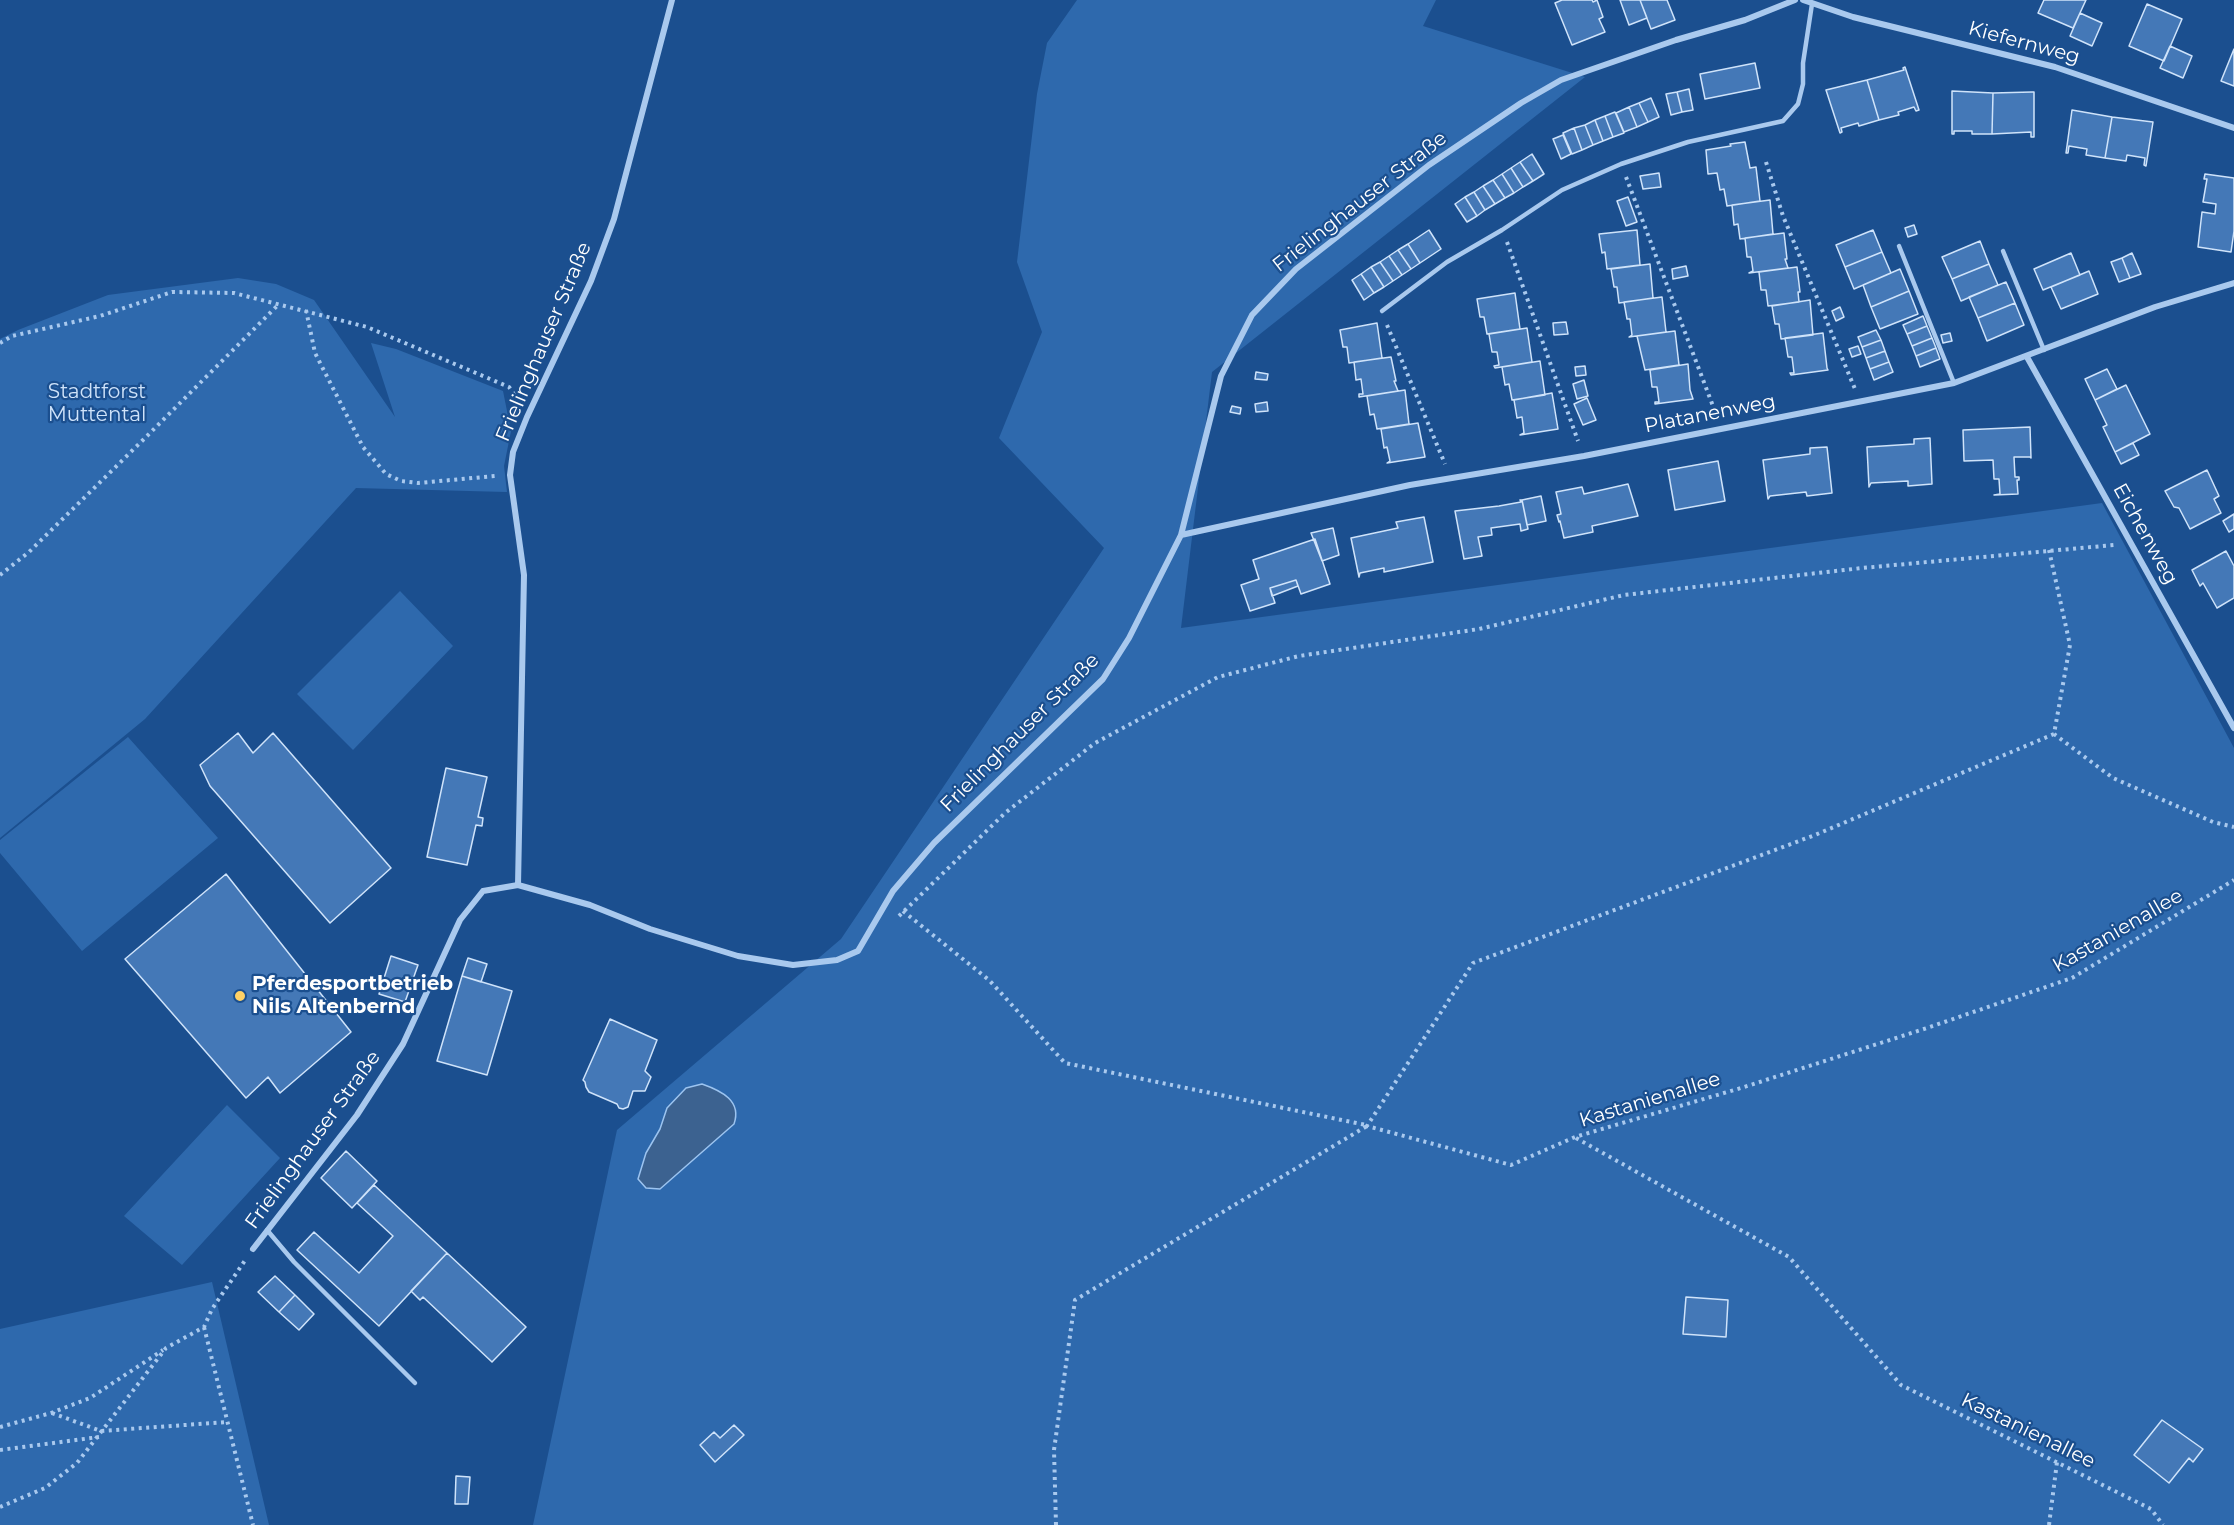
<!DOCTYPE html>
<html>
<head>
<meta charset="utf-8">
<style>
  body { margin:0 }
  canvas { display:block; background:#1b4f8f }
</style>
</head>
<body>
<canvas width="2234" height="1525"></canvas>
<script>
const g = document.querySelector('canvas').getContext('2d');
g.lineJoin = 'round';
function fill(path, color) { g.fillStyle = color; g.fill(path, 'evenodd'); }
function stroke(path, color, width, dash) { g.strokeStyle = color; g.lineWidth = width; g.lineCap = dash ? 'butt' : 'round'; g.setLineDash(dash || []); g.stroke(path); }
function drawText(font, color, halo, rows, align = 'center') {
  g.font = font + ' Montserrat,sans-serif'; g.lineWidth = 4.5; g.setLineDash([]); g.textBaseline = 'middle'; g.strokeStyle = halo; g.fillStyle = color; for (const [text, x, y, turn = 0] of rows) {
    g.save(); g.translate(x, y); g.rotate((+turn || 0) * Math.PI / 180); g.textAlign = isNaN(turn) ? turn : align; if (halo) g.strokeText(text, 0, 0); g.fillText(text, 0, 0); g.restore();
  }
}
fill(new Path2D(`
  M 1077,0 L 1436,0 L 1423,26 L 1585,77 L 1212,372 L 1181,628 L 2102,503 L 2234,748 L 2234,1525 L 533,1525 L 617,1130 L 841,939 L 1104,548 L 999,438 L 1042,332 L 1017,262 L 1037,94 L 1047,43 Z
  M 238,278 L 276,284 L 314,300 L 395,417 L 371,343 L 396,349 L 503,391 L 511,431 L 504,466 L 507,492 L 356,488 L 145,719 L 0,838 L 0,339 L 18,330 L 108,295 Z
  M 400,591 L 453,646 L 353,750 L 297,694 Z
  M 128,737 L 218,838 L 82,951 L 0,853 L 0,840 Z
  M 227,1105 L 280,1158 L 182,1265 L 124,1216 Z
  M 212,1282 L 269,1525 L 0,1525 L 0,1329 Z`), '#2e69ad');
const water = new Path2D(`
  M 702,1084 C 722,1091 742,1101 734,1124 L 660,1189 L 646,1188 L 638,1179 L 646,1153 L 660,1129 L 667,1108 L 686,1088 Z`);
fill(water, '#3c6290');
stroke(water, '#9cc4f0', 1.5);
const building = new Path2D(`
  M 1562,0 L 1592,0 L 1593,2 L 1597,0 L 1603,17 L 1599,19 L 1605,32 L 1572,45 L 1555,3 Z
  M 1620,0 L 1640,0 L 1647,18 L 1629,25 Z
  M 1640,0 L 1667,0 L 1675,20 L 1651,29 Z
  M 2044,0 L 2086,0 L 2073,28 L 2038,13 Z
  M 2147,4 L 2182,19 L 2164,61 L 2129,46 Z
  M 2080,13 L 2102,23 L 2092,46 L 2070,36 Z
  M 2170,46 L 2192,56 L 2183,78 L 2160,68 Z
  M 2234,49 L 2234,86 L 2221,81 Z
  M 1755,63 L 1760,88 L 1705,99 L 1700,74 Z
  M 1905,67 L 1919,110 L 1916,111 L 1914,107 L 1898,112 L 1899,115 L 1879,120 L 1867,80 L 1904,70 L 1903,68 Z
  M 1867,80 L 1879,120 L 1859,126 L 1858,123 L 1841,128 L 1842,132 L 1840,133 L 1826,90 Z
  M 1689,89 L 1693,110 L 1682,112 L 1677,92 Z
  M 1952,91 L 1993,93 L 1992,134 L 1972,134 L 1972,131 L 1954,131 L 1954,134 L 1952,134 Z
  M 1677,92 L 1682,112 L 1671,115 L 1666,94 Z
  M 2032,92 L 2034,92 L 2034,137 L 2031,137 L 2031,132 L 1992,134 L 1993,93 Z
  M 1651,98 L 1659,117 L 1648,122 L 1639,103 Z
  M 1639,103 L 1648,122 L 1637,127 L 1629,107 Z
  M 1629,107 L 1637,127 L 1624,132 L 1616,113 Z
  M 2072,110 L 2112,117 L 2105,158 L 2086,155 L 2087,149 L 2069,146 L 2068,153 L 2066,153 Z
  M 1615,112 L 1624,133 L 1613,137 L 1605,116 Z
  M 1605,116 L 1613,137 L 1603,141 L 1595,120 Z
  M 2112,117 L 2153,122 L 2146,166 L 2144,165 L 2145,158 L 2127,155 L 2126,161 L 2105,158 Z
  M 1595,120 L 1603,141 L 1593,145 L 1585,125 Z
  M 1585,125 L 1593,145 L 1582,150 L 1574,128 Z
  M 1574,128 L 1582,150 L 1572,154 L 1563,133 Z
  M 1563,135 L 1571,154 L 1561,159 L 1553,139 Z
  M 1745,142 L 1750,168 L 1756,167 L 1760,201 L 1727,206 L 1724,189 L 1720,190 L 1717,173 L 1708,174 L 1706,150 L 1731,146 L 1730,144 Z
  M 1532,154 L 1544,174 L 1533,181 L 1520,162 Z
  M 1520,162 L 1533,181 L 1523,187 L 1511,168 Z
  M 1511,168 L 1523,187 L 1514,193 L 1502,174 Z
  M 1659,173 L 1661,187 L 1643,189 L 1640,176 Z
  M 1502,174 L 1514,193 L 1505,198 L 1493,180 Z
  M 2205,174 L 2234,178 L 2234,231 L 2231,252 L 2198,247 L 2202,212 L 2215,214 L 2216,204 L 2203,202 L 2207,179 L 2204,179 Z
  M 1493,180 L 1505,198 L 1495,204 L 1483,186 Z
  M 1483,186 L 1495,204 L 1485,210 L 1474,192 Z
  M 1474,192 L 1485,210 L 1477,216 L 1465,197 Z
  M 1465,197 L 1477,216 L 1467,222 L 1455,204 Z
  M 1628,197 L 1637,222 L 1626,226 L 1617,201 Z
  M 1770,200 L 1773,234 L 1740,239 L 1738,224 L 1734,225 L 1732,205 Z
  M 1914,225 L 1917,234 L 1908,237 L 1905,228 Z
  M 1429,230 L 1441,249 L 1420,263 L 1408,244 Z
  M 1637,230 L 1640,265 L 1607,269 L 1605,252 L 1602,253 L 1599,234 Z
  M 1873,230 L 1882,252 L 1845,267 L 1836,245 Z
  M 1784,233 L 1787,259 L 1785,259 L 1788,268 L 1749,273 L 1753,271 L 1751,257 L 1747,257 L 1745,238 Z
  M 1980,241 L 1989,264 L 1952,279 L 1942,257 Z
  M 1408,244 L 1420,263 L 1411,269 L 1398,250 Z
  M 1398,250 L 1411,269 L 1402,275 L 1389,256 Z
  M 1882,252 L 1891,273 L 1854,289 L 1845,267 Z
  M 2071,253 L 2080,275 L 2043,290 L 2034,269 Z
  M 2132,253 L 2141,274 L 2130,278 L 2122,258 Z
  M 1389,256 L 1402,275 L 1393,281 L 1380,262 Z
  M 2122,258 L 2130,278 L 2119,282 L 2111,262 Z
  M 1380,262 L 1393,281 L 1384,287 L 1371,267 Z
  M 1650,264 L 1653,298 L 1619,303 L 1617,287 L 1614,287 L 1611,269 Z
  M 1989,264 L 1998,285 L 1961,301 L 1952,279 Z
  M 1686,266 L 1688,276 L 1673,279 L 1672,269 Z
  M 1371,267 L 1384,287 L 1374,293 L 1361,274 Z
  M 1797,267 L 1800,292 L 1798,292 L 1799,302 L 1768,306 L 1766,290 L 1761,290 L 1759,272 Z
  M 1900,269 L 1909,291 L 1871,307 L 1863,285 Z
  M 2089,271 L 2098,294 L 2061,309 L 2051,287 Z
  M 1361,274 L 1374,293 L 1364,300 L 1352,280 Z
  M 2006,282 L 2015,303 L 1978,318 L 1969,297 Z
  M 1909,291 L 1918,314 L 1880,329 L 1871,307 Z
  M 1515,293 L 1520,329 L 1487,334 L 1484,317 L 1480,317 L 1477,299 Z
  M 1662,297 L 1666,332 L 1629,337 L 1632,335 L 1630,319 L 1627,319 L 1624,302 Z
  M 1810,300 L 1813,335 L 1781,339 L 1779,324 L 1775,324 L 1772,306 Z
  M 2015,303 L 2024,325 L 1987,341 L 1978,318 Z
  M 1840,307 L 1844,317 L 1836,321 L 1832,311 Z
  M 1923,316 L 1927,326 L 1907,334 L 1903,325 Z
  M 1566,322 L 1568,334 L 1554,335 L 1553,323 Z
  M 1377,323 L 1382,358 L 1349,363 L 1347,347 L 1343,347 L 1340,330 Z
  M 1927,326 L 1932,338 L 1912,346 L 1907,334 Z
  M 1527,328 L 1532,362 L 1495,368 L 1494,366 L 1499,365 L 1497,352 L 1492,352 L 1489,334 Z
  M 1876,330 L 1881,340 L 1862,347 L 1858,337 Z
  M 1675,331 L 1679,365 L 1645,370 L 1637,336 Z
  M 1823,333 L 1827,368 L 1828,370 L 1791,375 L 1790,373 L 1794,373 L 1792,357 L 1788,357 L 1785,338 Z
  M 1950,333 L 1952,341 L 1943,343 L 1941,335 Z
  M 1932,338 L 1936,348 L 1916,356 L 1912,346 Z
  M 1881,340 L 1885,351 L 1866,358 L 1862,347 Z
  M 1858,346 L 1861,354 L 1852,357 L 1849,349 Z
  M 1936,348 L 1940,359 L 1920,367 L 1916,356 Z
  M 1885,351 L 1889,362 L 1870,369 L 1866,358 Z
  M 1391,357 L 1396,381 L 1394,381 L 1398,391 L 1359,397 L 1359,394 L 1363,394 L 1361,379 L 1356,380 L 1354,362 Z
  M 1540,361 L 1545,395 L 1512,400 L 1509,384 L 1505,385 L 1502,367 Z
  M 1889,362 L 1893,372 L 1874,380 L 1870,369 Z
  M 1688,364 L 1690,390 L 1693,399 L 1655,404 L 1655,402 L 1659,402 L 1657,387 L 1652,387 L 1650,370 Z
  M 1585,366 L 1586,375 L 1576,376 L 1575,367 Z
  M 2107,369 L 2117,389 L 2095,400 L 2085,379 Z
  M 1256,372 L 1268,374 L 1267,380 L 1255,379 Z
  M 1584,380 L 1588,396 L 1577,399 L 1573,384 Z
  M 2126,385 L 2150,434 L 2115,452 L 2103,427 L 2107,425 L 2095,400 Z
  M 1405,390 L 1409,424 L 1377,429 L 1374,414 L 1370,415 L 1367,396 Z
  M 1552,393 L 1558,429 L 1520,435 L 1524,433 L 1522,417 L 1517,418 L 1514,400 Z
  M 1587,398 L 1596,420 L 1583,425 L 1574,404 Z
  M 1267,402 L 1268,411 L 1256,412 L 1255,404 Z
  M 1232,406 L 1241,408 L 1240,414 L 1230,412 Z
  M 1418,423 L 1425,457 L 1387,463 L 1390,461 L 1387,447 L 1384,448 L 1381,429 Z
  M 2030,427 L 2031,458 L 2030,457 L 2014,457 L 2015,477 L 2019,477 L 2019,480 L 2017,480 L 2018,494 L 1994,495 L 2000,494 L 1999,479 L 1994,479 L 1993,460 L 1964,461 L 1963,430 Z
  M 1930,438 L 1932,484 L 1908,486 L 1908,481 L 1871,483 L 1869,487 L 1867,447 L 1914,444 L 1914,439 Z
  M 2133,443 L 2139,455 L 2121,464 L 2115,452 Z
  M 1827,447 L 1832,493 L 1807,496 L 1806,492 L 1770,496 L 1768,499 L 1763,460 L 1810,454 L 1810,448 Z
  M 1718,461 L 1725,501 L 1675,510 L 1668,470 Z
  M 2207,470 L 2219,496 L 2214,499 L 2221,513 L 2190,529 L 2179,508 L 2174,507 L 2165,491 Z
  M 1628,484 L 1638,516 L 1592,526 L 1593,532 L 1564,538 L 1560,521 L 1559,522 L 1557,515 L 1561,514 L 1556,492 L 1582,487 L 1584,494 Z
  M 1541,496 L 1546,521 L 1527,525 L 1522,500 Z
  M 1520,500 L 1522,500 L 1528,529 L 1521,531 L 1520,524 L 1491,528 L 1492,535 L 1478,537 L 1482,556 L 1464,559 L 1455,511 L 1499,506 L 1521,502 Z
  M 2234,514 L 2234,529 L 2229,532 L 2223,521 Z
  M 1424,517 L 1433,562 L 1384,572 L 1384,568 L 1360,573 L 1359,577 L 1351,538 L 1398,528 L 1396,522 Z
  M 1333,528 L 1339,555 L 1322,561 L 1311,533 Z
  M 1315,539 L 1330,584 L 1301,594 L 1296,580 L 1270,588 L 1275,603 L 1250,611 L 1241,585 L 1259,579 L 1253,560 Z
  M 2226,551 L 2234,566 L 2234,598 L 2217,608 L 2203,583 L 2200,586 L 2192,570 Z
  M 1296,580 L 1298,586 L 1272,596 L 1270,588 Z
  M 238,733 L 253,753 L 273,733 L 391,868 L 330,923 L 210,786 L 200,765 Z
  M 446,768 L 487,777 L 478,817 L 483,818 L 482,826 L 476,825 L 467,865 L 427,857 Z
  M 226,874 L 351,1032 L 280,1093 L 268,1077 L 246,1098 L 125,959 Z
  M 391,956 L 418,965 L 405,1002 L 379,994 Z
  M 468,958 L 487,964 L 481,982 L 462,976 Z
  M 462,976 L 512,991 L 487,1075 L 437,1061 Z
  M 610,1019 L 657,1040 L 645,1071 L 651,1077 L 645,1091 L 633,1091 L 628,1107 L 623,1109 L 619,1108 L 617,1104 L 589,1092 L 586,1087 L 585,1082 L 583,1080 Z
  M 346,1151 L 377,1181 L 352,1208 L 321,1178 Z
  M 374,1185 L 447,1253 L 379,1326 L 297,1250 L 314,1232 L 359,1273 L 393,1236 L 357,1203 Z
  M 447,1253 L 526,1327 L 492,1362 L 423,1297 L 420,1300 L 411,1291 Z
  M 275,1276 L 295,1295 L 279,1312 L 258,1292 Z
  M 295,1295 L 314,1314 L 299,1330 L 279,1312 Z
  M 1686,1297 L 1728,1300 L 1726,1337 L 1683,1334 Z
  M 2162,1420 L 2203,1449 L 2193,1462 L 2189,1458 L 2169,1483 L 2134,1455 Z
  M 734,1425 L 744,1435 L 715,1462 L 700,1445 L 714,1432 L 720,1438 Z
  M 456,1476 L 470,1477 L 468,1504 L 455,1504 Z`);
fill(building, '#4478b7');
stroke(building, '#cfe3fa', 1.5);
stroke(new Path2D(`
  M 1766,162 L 1783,216 L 1855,389
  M 1626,177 L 1716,414
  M 1507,242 L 1578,441
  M 306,310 L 315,353 L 363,447 L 386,474 L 401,481 L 418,483 L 495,476
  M 1387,325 L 1445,464
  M 0,343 L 12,336 L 100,316 L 172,292 L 234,293 L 367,327 L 509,387 L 518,400
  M 2049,550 L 2070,645 L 2054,734 L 2113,778 L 2213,822 L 2234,827
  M 0,575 L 29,552 L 143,440 L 278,305
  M 2054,734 L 1815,835 L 1473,963 L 1367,1126 L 1511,1165 L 1575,1137 L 1741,1088 L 1927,1028 L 2072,978 L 2234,880
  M 903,911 L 989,980 L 1065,1063 L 1366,1125
  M 899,916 L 1005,813 L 1095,743 L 1218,677 L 1299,656 L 1479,629 L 1624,595 L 1862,568 L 2114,545
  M 1576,1138 L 1789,1257 L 1901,1385 L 2151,1509 L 2163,1525
  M 204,1327 L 253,1525
  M 52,1413 L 101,1431 L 227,1422
  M 0,1427 L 51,1413 L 90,1398 L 163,1350
  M 0,1450 L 99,1437
  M 0,1507 L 45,1488 L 77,1463 L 166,1348 L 204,1327 L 212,1309 L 246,1259
  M 1056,1525 L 1054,1450 L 1075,1300 L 1367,1126
  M 2049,1525 L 2057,1462`), '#a9c9ee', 4, [3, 4.5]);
stroke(new Path2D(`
  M 1899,246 L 1954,383
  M 2003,251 L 2044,350
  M 1382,311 L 1447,262 L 1502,230 L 1562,190 L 1621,164 L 1688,142 L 1783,121 L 1798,104 L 1803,84 L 1803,63 L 1812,4
  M 267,1230 L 294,1262 L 415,1383`), '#a9c9ee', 4.5);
stroke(new Path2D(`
  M 1803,0 L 1853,17 L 2055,67 L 2234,128
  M 2027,357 L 2234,728
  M 1181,535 L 1410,485 L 1584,456 L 1954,383 L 2155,307 L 2234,283
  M 518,885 L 524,575 L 510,475 L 513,452 L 527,417 L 591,281 L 614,219 L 672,0
  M 253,1249 L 357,1115 L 403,1044 L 460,920 L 483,891 L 518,885 L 590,905 L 650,929 L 738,956 L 793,965 L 837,960 L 858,951 L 893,891 L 934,843 L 1103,679 L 1129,638 L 1181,535 L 1221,376 L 1252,315 L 1296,269 L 1429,165 L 1521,103 L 1561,80 L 1676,40 L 1745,20 L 1795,0`), '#a9c9ee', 6);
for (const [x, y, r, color] of [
  [240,996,6,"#ffd166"]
]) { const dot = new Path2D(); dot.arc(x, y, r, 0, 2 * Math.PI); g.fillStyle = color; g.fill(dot); stroke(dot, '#1b4f8f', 2); }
drawText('20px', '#fff', '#1b4f8f', [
  ["Kiefernweg",2024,43,15],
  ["Frielinghauser Straße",1360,202,-38],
  ["Frielinghauser Straße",544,342,-67],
  ["Platanenweg",1710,414,-11],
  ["Eichenweg",2145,534,61],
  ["Frielinghauser Straße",1020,733,-45],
  ["Kastanienallee",2118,931,-30],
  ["Kastanienallee",1650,1100,-17],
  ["Frielinghauser Straße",313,1140,-54],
  ["Kastanienallee",2028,1431,26]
]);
drawText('20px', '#cfe3fa', '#1b4f8f', [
  ["Stadtforst",97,392],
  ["Muttental",97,415]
]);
drawText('bold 20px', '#fff', '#1b4f8f', [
  ["Pferdesportbetrieb",252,984],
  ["Nils Altenbernd",252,1007]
], 'left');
</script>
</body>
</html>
